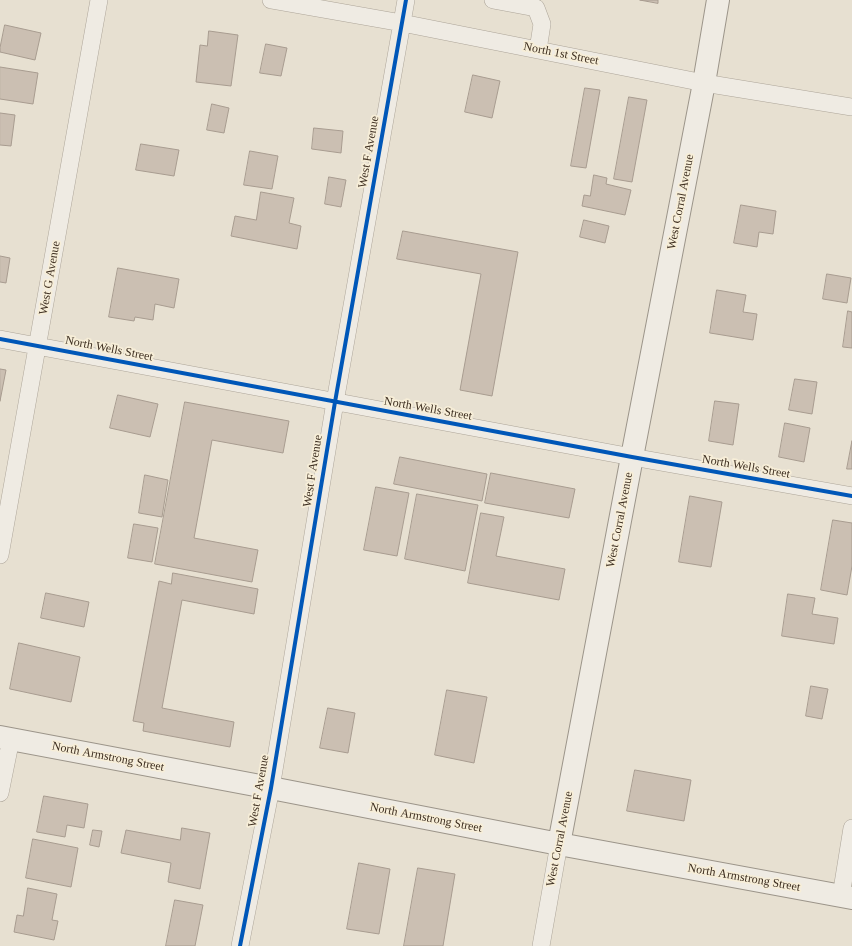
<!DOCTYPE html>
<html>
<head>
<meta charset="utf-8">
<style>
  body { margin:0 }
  canvas { display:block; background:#e7e0d1 }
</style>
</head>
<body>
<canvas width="852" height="946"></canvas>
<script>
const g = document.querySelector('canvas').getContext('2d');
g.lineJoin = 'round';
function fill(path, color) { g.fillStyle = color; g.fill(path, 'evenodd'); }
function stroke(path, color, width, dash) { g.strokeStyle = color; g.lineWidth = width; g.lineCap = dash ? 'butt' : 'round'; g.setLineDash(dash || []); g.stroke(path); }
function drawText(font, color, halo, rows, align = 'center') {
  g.font = font + ' Georgia,serif'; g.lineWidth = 3.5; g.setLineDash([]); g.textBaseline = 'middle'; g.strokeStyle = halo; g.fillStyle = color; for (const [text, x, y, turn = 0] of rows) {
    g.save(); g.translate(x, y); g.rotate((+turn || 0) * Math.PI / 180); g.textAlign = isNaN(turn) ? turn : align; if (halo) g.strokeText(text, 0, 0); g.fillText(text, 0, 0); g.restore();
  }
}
const building = new Path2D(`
  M 640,0 L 658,0 L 658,3 Z
  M 5,25 L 41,33 L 35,60 L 0,52 L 0,48 Z
  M 209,31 L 238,35 L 231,86 L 196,82 L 200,45 L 207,46 Z
  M 266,44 L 287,48 L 281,76 L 260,73 Z
  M 0,67 L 38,73 L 33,104 L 0,99 Z
  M 473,75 L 500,81 L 492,118 L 465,112 Z
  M 585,88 L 600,90 L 586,168 L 571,166 Z
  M 629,97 L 647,100 L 632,182 L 614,179 Z
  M 212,104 L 229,108 L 224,133 L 207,130 Z
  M 0,113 L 15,115 L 11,146 L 0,145 Z
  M 314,128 L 343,131 L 341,153 L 312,149 Z
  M 141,144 L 179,150 L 174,176 L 136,170 Z
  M 250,151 L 278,156 L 272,189 L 244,185 Z
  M 594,175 L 607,178 L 606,184 L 631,190 L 625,215 L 582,206 L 584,195 L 590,196 Z
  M 329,177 L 346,180 L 341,207 L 325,204 Z
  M 261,192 L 294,198 L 289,223 L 301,226 L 297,249 L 231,236 L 235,216 L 256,220 Z
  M 741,205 L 776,211 L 773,234 L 759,232 L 757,247 L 734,243 Z
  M 584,220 L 609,226 L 605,243 L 580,237 Z
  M 403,231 L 518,252 L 492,396 L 460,390 L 481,274 L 397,259 Z
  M 0,256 L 10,258 L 6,283 L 0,282 Z
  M 118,268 L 179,279 L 174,308 L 155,304 L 153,320 L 135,317 L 134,321 L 109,317 Z
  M 827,274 L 851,278 L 847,303 L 823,299 Z
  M 717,290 L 746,295 L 743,312 L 757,314 L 753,340 L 710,333 Z
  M 848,311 L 852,312 L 852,348 L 843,347 Z
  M 0,369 L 6,370 L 0,401 Z
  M 795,379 L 817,382 L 812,414 L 789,410 Z
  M 118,395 L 158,404 L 150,437 L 110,428 Z
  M 715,401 L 739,404 L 733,445 L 709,441 Z
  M 185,402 L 289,421 L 283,453 L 212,440 L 194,538 L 258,550 L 252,582 L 155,564 Z
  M 785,423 L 810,428 L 804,462 L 779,457 Z
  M 852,441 L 852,469 L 847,469 Z
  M 400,457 L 487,474 L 482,501 L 394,484 Z
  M 491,473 L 575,489 L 569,518 L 485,503 Z
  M 145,475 L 168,480 L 162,517 L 139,513 Z
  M 376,487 L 409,493 L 397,556 L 364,550 Z
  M 417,494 L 478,505 L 465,571 L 405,559 Z
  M 690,496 L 722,502 L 711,567 L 679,562 Z
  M 481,513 L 504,517 L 496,556 L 565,569 L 559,600 L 468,583 Z
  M 833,520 L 852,523 L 852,566 L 847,595 L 821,590 Z
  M 134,524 L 158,528 L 152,562 L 128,558 Z
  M 173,573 L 258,589 L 254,614 L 182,600 L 162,708 L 234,722 L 230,747 L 143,731 L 144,723 L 133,721 L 159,581 L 171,584 Z
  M 46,593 L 89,602 L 84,627 L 41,618 Z
  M 788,594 L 815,598 L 812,614 L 838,618 L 834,644 L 782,636 Z
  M 19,643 L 80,657 L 71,702 L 10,689 Z
  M 811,686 L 828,689 L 822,719 L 806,716 Z
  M 447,690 L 487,697 L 474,763 L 435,755 Z
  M 328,708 L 355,713 L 348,753 L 320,748 Z
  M 635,770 L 691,780 L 684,821 L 627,811 Z
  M 44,796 L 88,804 L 84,828 L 67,825 L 65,837 L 37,832 Z
  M 182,828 L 210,833 L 200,889 L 168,882 L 171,863 L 121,853 L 126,830 L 180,840 Z
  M 93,830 L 102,831 L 99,847 L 90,845 Z
  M 33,839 L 78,848 L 71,887 L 26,878 Z
  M 359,863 L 390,869 L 379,934 L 347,929 Z
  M 418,868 L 455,874 L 443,946 L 404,946 Z
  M 28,888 L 57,894 L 52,920 L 58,921 L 54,940 L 14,932 L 17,915 L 23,916 Z
  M 175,900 L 203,905 L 195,946 L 166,946 Z`);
fill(building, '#cbbfb2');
stroke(building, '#a89c90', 1);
const minor = new Path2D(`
  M 271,0 L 402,23 L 704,83 L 852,107
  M 493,0 L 536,8 L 542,24 L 538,50
  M 0,339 L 632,457 L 852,496
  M 0,555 L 99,0
  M 0,793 L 11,739
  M 841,896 L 852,828
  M 240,946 L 271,788 L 335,402 L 406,0
  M 541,946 L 559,844`);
const secondary = new Path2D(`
  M 0,737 L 271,788 L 559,844 L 852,898
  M 559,844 L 632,457 L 704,83 L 718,0`);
stroke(minor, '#ada599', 18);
stroke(secondary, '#9c958a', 24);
stroke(minor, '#efebe3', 17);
stroke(secondary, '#efebe3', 22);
stroke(new Path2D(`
  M 0,339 L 632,457 L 852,496
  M 240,946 L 271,788 L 335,402 L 406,0`), '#0057b8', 4);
drawText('12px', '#3d2e20', '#f7eed8', [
  ["North 1st Street",561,54,11],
  ["West F Avenue",369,152,-80],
  ["West Corral Avenue",681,202,-79],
  ["West G Avenue",50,278,-80],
  ["North Wells Street",109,349,11],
  ["North Wells Street",428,409,10],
  ["North Wells Street",746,467,10],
  ["West F Avenue",313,471,-81],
  ["West Corral Avenue",620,520,-79],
  ["North Armstrong Street",108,757,11],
  ["West F Avenue",259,791,-80],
  ["North Armstrong Street",426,818,11],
  ["West Corral Avenue",560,839,-79],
  ["North Armstrong Street",744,878,10]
]);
</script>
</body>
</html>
